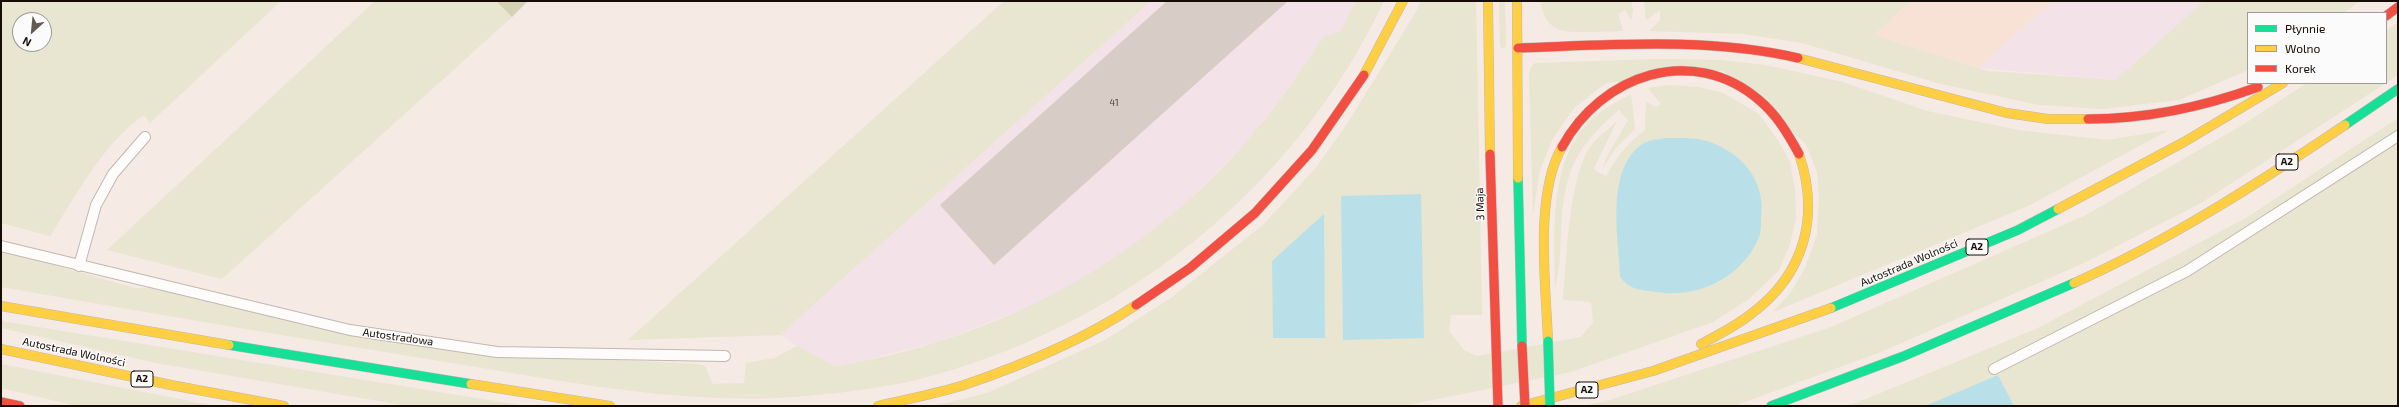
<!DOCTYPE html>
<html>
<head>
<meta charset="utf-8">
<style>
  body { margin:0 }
  #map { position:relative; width:2399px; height:407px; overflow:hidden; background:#f5eae4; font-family:"Exo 2",sans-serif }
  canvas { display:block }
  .frame { position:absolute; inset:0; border:2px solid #160c06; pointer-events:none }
  .legend { position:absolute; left:2247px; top:12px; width:140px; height:72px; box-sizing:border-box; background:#fafbfa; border:1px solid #9f9b98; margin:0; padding:5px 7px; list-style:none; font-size:12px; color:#160c06 }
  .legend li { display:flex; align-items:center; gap:8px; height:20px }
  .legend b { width:20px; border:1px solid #9f9b98 }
  .north { position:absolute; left:12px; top:12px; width:40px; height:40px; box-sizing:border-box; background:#fafbfa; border:1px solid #9f9b98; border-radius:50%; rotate:207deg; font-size:11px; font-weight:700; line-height:16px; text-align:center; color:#160c06 }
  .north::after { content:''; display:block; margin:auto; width:14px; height:18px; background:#645a54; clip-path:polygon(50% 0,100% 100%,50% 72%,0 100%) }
</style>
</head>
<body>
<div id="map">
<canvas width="2399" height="407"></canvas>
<div class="frame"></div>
<ul class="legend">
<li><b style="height:5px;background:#16e098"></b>Płynnie</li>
<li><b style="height:5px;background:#ffcf43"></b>Wolno</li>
<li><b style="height:5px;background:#f24e42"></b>Korek</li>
</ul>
<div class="north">N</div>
</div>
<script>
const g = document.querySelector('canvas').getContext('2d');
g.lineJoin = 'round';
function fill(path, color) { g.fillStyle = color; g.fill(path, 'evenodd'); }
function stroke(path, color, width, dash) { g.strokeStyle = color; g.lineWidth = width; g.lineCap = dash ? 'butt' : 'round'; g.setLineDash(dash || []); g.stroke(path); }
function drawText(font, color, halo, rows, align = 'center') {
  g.font = font + ' "Exo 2",sans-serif'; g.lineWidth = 3; g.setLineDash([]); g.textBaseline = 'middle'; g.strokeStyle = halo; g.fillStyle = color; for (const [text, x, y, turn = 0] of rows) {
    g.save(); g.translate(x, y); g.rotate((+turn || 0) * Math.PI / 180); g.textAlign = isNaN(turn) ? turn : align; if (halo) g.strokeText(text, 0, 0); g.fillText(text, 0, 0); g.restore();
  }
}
fill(new Path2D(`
  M 1911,1 L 2053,1 L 1978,68 L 1874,35 Z`), '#f8e2d5');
fill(new Path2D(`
  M 1151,1 L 1356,1 L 1341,31 L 1324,36 L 1288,89 L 1252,136 L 1192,197 L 1152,232 L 1107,265 L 1034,305 L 937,342 L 836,367 L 802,349 L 780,335 Z
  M 2053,1 L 2204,1 L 2117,80 L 1978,68 Z`), '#f3e2e7');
fill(new Path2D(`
  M 1,1 L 281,1 L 150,123 L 144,115 C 103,143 77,194 50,236 L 1,223 ZM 20,20 L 44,20 L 44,44 L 20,44 Z
  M 375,1 L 496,1 L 512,17 L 222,279 L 107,250 Z
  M 1004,1 L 1151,1 L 780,335 L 628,340 Z
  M 1356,1 L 1384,1 C 1295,190 1119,329 916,380 C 876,389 834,394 793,397 C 677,405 559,380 446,362 C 297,338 149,313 1,287 L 1,250 L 135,288 L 157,288 L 497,354 L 698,364 L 705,366 L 713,384 L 744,383 L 746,363 L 775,358 L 797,346 L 836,367 C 870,359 905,353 937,342 C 1060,304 1169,233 1252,135 C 1279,104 1301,70 1324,36 L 1341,31 Z
  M 1420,1 L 1476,1 L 1482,315 L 1451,315 L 1449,331 L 1464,350 L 1477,356 L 1581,337 L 1593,322 L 1591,302 L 1563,300 C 1567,260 1568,171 1594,142 C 1601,134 1610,128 1617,121 L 1594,168 L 1597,172 L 1606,176 C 1616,158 1628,142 1645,130 L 1646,102 L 1656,107 L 1661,104 L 1648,88 L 1669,85 L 1699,87 L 1723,93 L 1759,114 L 1779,142 L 1790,162 L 1795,190 L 1796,218 L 1790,244 L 1779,270 L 1749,299 L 1713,322 L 1571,372 L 1403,406 L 934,406 L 987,393 L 1105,340 L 1171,298 L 1264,224 L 1315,169 L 1347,124 L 1416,12 ZM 1665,138 L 1692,138 L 1759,237 L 1744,261 L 1718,283 L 1620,276 L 1617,196 L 1619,180 L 1645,143 Z
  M 1499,1 L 1505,1 L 1506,46 L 1503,49 L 1500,46 Z
  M 1541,1 L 1631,1 L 1633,10 L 1631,20 L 1625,10 L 1618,14 L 1623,31 C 1610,31 1570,34 1560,30 C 1548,26 1541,13 1541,1 Z
  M 1644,1 L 1911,1 L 1874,35 L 1987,71 L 2116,80 L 2204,1 L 2359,1 L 2344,13 L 2248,13 L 2248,70 L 2179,100 L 2103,109 L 2039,105 L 1941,84 L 1802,43 L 1744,34 L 1649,31 L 1660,20 L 1660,10 L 1646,20 Z
  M 2398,22 L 2398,75 L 2386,83 L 2386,31 Z
  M 1659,59 L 1721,60 L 1765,65 L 1843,82 L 1927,111 L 2018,130 L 2107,140 L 2169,130 L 2028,206 L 1773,312 L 1791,292 L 1805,268 L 1817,235 L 1819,198 L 1817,172 L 1806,144 L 1723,71 L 1606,83 L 1575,107 L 1553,138 L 1540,170 L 1533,214 L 1529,73 L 1531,67 L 1535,63 Z
  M 2307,83 L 2386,83 L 2201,203 L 2086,262 L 1881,352 L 1734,406 L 1584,406 L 1610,400 L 1831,327 L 2086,215 L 2241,126 Z
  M 1631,94 L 1635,129 L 1615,149 L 1603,168 L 1606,158 L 1628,120 L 1619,110 C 1573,149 1564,174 1561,233 C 1560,252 1560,270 1555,288 C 1555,232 1547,159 1594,117 C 1605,108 1619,101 1631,94 Z
  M 2398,118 L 2398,406 L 2014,406 L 1997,376 L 1925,406 L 1849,406 L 2036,329 L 2246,218 Z
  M 1,321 L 525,406 L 408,406 L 156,363 L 1,328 Z
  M 1,364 L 215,406 L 77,406 L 1,388 Z`), '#e8e5d0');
fill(new Path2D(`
  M 496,1 L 528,1 L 512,17 Z`), '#d4d1b4');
fill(new Path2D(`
  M 1665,138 C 1679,138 1694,137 1707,141 C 1743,153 1766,181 1761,219 C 1761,224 1761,232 1759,237 C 1743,277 1698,299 1657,292 C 1642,290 1628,290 1620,276 C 1619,236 1604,169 1644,143 C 1650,140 1659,139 1665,138 Z
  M 1421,194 L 1424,338 L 1343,340 L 1341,196 Z
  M 1324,214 L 1325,338 L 1273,338 L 1272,261 Z
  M 1998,375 L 2014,406 L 1925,406 Z`), '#b9e0e9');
fill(new Path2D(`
  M 1167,1 L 1288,1 L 994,265 L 940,205 Z`), '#d7ccc6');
const lane = new Path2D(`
  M 1,246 L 350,330 L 497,352 L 725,356
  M 79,266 L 96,205 L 113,174 L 145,137
  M 1994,369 L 2187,271 L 2398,136`);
const fast = new Path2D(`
  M 2345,125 L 2398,89
  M 1518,178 L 1522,346
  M 1831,308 L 2018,230 L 2058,209
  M 229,345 L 471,384
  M 1771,406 L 1904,356 L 2074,283`);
const slow = new Path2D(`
  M 1488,1 L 1490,154
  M 1517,1 L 1518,178
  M 1798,58 L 2007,113 L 2048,119 L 2088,119
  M 1364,75 L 1403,1
  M 2058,209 L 2184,142 L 2283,83
  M 2074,283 C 2170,240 2257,184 2345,125
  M 1,306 L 229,345
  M 1548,341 C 1546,285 1534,196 1562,147
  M 1701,344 C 1718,335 1736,326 1751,314 C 1805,274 1820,216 1799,154
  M 1,349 L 171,385 L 284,406
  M 471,384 L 610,406
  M 878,406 C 906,399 936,394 964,385 C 1023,365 1084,340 1136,305
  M 1521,406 L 1653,371 L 1831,308`);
const jam = new Path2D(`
  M 2386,16 L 2398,7
  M 1518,48 C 1611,45 1706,37 1798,58
  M 2088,119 C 2147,119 2203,107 2258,87
  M 1562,147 C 1601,75 1692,43 1759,100 C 1777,115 1788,134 1799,154
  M 1490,154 L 1498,406
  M 1136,305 L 1190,268 L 1255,213 L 1312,150 L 1364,75
  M 1,402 L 20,406`);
stroke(lane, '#c2b7b1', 12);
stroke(fast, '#c2b7b1', 10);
stroke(slow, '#c2b7b1', 10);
stroke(jam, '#c2b7b1', 10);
stroke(lane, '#fefcfb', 10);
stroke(fast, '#16e098', 9);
stroke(slow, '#ffcf43', 9);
stroke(jam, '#f24e42', 9);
const fastBridge = new Path2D(`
  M 1548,341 L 1550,406`);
const jamBridge = new Path2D(`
  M 1522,346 L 1525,406`);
stroke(fastBridge, '#c2b7b1', 10, []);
stroke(jamBridge, '#c2b7b1', 10, []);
stroke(fastBridge, '#16e098', 9);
stroke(jamBridge, '#f24e42', 9);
drawText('9px', '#463c36', null, [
  ["41",1114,103]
]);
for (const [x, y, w] of [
  [2287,162,22],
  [1977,247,22],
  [142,379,22],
  [1587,390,22]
]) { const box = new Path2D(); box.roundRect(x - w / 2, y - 8, w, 16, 3); g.fillStyle = '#fafbfa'; g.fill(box); stroke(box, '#160c06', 1); }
drawText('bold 10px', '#160c06', null, [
  ["A2",2287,162],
  ["A2",1977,247],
  ["A2",142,379],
  ["A2",1587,390]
]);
drawText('11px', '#160c06', '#fafbfa', [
  ["3 Maja",1480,204,-92],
  ["Autostrada Wolności",1909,263,-23],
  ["Autostradowa",398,337,8],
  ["Autostrada Wolności",74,352,12]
]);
</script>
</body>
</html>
